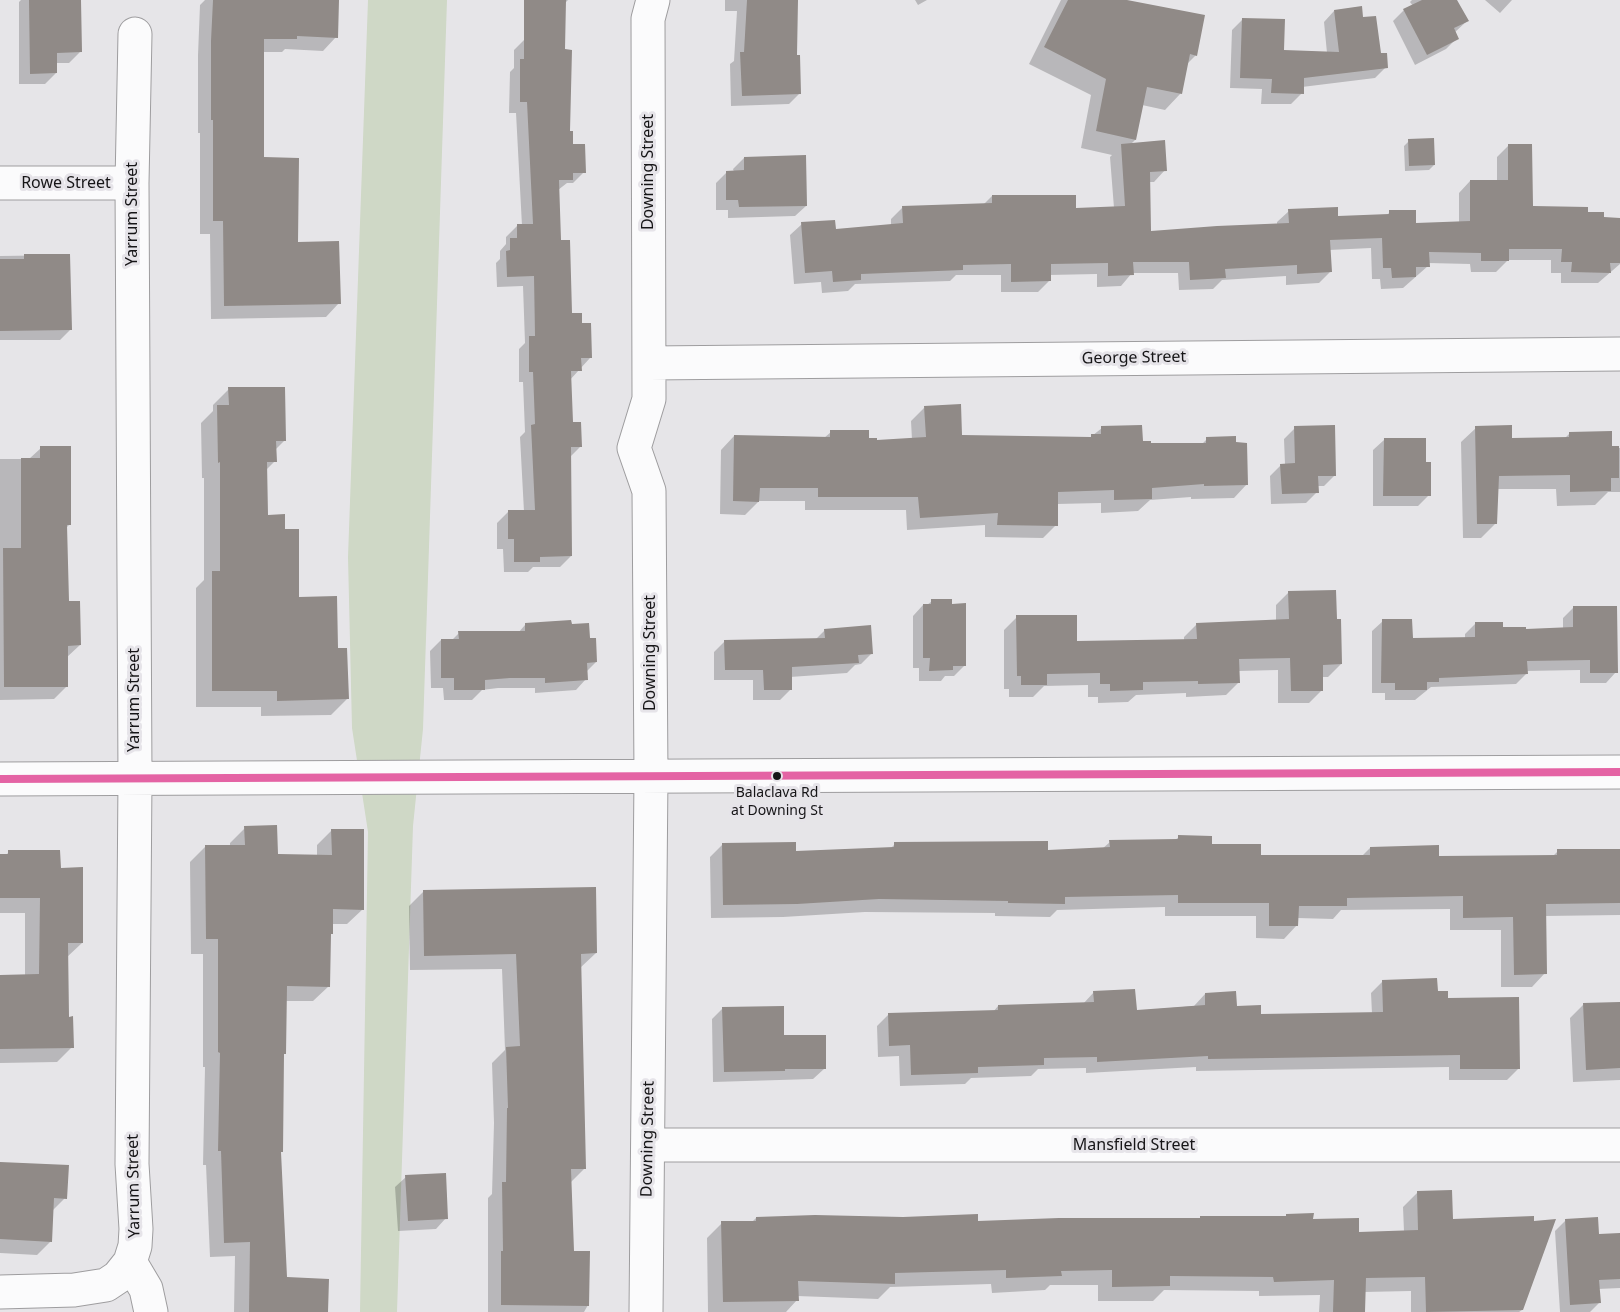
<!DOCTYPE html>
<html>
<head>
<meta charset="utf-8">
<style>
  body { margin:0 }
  canvas { display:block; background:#e6e5e8 }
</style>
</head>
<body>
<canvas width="1620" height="1312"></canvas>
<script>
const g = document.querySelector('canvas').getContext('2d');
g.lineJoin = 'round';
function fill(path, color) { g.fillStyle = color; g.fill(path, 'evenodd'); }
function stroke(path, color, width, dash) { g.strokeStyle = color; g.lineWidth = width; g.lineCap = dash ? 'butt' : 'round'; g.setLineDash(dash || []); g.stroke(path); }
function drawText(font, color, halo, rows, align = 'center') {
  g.font = font + ' "Noto Sans",sans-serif'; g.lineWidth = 6; g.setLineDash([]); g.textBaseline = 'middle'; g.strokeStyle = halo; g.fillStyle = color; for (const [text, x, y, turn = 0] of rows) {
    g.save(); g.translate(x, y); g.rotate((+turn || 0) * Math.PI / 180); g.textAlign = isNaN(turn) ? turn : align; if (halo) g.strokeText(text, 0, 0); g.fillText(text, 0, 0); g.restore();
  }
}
fill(new Path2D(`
  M 368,0 L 447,0 L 423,729 L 413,826 L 397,1312 L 360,1312 L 368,832 L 352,728 L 348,557 Z`), '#cfd8c6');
fill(new Path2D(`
  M 21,0 L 80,0 L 80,52 L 69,63 L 55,63 L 56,73 L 45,84 L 19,84 L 19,2 Z
  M 205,0 L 338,0 L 336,37 L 323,51 L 285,49 L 282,52 L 262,52 L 263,159 L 296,243 L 339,303 L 326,317 L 211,319 L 210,234 L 200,234 L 200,133 L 198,133 L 198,55 L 200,5 Z
  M 525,0 L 568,0 L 565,3 L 563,51 L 569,132 L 572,146 L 584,172 L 573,183 L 567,183 L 558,190 L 560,241 L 571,315 L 580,324 L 590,358 L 569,381 L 571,424 L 581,446 L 570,457 L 571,556 L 560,567 L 533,567 L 528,572 L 504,572 L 503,549 L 497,549 L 497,523 L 508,512 L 524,512 L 520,437 L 525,432 L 523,382 L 519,382 L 519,349 L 525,343 L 523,286 L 497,287 L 496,263 L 500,259 L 500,251 L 506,244 L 506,237 L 517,226 L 522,226 L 516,113 L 509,113 L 510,72 L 514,68 L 514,50 L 524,40 Z
  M 725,0 L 796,0 L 795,56 L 800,93 L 789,104 L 731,106 L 730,64 L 734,61 L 737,11 L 725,11 Z
  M 915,0 L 927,0 L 918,5 Z
  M 1061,0 L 1119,0 L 1196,55 L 1186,65 L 1181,93 L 1165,110 L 1142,105 L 1135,140 L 1130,145 L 1165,170 L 1154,182 L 1149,182 L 1150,233 L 1277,225 L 1277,222 L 1289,211 L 1337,217 L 1386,216 L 1390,212 L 1414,224 L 1459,223 L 1459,193 L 1470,181 L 1497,181 L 1497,157 L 1508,146 L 1531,208 L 1586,214 L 1603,219 L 1620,219 L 1620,264 L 1598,283 L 1561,283 L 1561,273 L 1551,273 L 1551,260 L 1508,260 L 1496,272 L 1471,272 L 1470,264 L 1428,263 L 1428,266 L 1403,288 L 1381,289 L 1380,279 L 1372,279 L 1371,248 L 1329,250 L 1330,272 L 1319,283 L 1286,285 L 1286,276 L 1222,280 L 1213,289 L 1179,290 L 1178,273 L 1132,273 L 1121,286 L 1097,287 L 1097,274 L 1049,275 L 1049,281 L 1038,292 L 1001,292 L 1001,275 L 956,275 L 950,281 L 855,284 L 848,291 L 822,293 L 821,282 L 794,284 L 790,235 L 802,224 L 834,230 L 891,225 L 891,219 L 903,207 L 984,204 L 992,196 L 1075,209 L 1114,208 L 1110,157 L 1112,155 L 1081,148 L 1091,95 L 1029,64 Z
  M 1412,0 L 1456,0 L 1467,21 L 1454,33 L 1457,38 L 1446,49 L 1415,65 L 1393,21 L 1404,10 L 1413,6 L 1410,2 Z
  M 1485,0 L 1512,0 L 1500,13 Z
  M 1334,11 L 1362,19 L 1386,67 L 1375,78 L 1302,87 L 1302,93 L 1291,104 L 1261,104 L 1262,89 L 1230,88 L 1232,30 L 1242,20 L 1282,52 L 1327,53 L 1324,22 Z
  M 1409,141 L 1434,165 L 1429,170 L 1405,171 L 1404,146 Z
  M 744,158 L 806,206 L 795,216 L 728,218 L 728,210 L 716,210 L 716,183 L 727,172 L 734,172 L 733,169 Z
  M 69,255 L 70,330 L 60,340 L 0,340 L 0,256 Z
  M 229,389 L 285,440 L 275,450 L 275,461 L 266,470 L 267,516 L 283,530 L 297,599 L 337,649 L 347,699 L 331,715 L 261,716 L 261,707 L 196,707 L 196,588 L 204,580 L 204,478 L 202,478 L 201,423 L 213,411 L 213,405 Z
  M 924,408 L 961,436 L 1088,439 L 1102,428 L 1149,445 L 1201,445 L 1207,439 L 1247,484 L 1234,498 L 1191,499 L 1191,497 L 1150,500 L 1138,511 L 1101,513 L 1101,503 L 1057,504 L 1056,525 L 1043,538 L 985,537 L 985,525 L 907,530 L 906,510 L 805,510 L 805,501 L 759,501 L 745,515 L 720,514 L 721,450 L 734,436 L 824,438 L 831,432 L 875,442 L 912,440 L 911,421 Z
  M 1295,428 L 1335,475 L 1324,486 L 1317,486 L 1317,492 L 1306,503 L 1271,504 L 1270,476 L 1281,465 L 1285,465 L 1284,439 Z
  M 1476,428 L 1511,440 L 1564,439 L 1570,433 L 1611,447 L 1620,448 L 1620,492 L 1608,492 L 1595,505 L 1557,506 L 1556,489 L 1497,489 L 1495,524 L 1481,538 L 1463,538 L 1461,442 Z
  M 1384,440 L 1424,463 L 1429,495 L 1418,506 L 1373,506 L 1373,450 Z
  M 41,448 L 69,525 L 66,528 L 67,602 L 80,645 L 66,658 L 67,686 L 54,699 L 0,700 L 0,459 L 29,459 Z
  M 1289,592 L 1336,621 L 1341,664 L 1328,677 L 1321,677 L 1322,690 L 1309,703 L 1278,703 L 1278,670 L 1238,671 L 1239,682 L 1226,695 L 1186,697 L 1186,693 L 1136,695 L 1128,702 L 1098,703 L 1098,697 L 1088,697 L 1088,685 L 1044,686 L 1033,697 L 1009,697 L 1009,689 L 1004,689 L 1004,630 L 1017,617 L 1076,642 L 1184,641 L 1184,637 L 1197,624 L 1276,621 L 1276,605 Z
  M 932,601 L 965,665 L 954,676 L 945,676 L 941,681 L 919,681 L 919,668 L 913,668 L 913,616 L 923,605 L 927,605 Z
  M 1573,608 L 1616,672 L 1606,683 L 1580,683 L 1580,670 L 1526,671 L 1526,674 L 1516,684 L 1431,687 L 1415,700 L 1385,700 L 1385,693 L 1372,693 L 1372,631 L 1383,621 L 1411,640 L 1465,639 L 1465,634 L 1475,624 L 1501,629 L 1525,631 L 1563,629 L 1563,618 Z
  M 525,625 L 570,626 L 589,639 L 596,662 L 586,672 L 586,679 L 576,690 L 535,693 L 535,688 L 498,688 L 482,690 L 472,700 L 444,700 L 443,688 L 431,688 L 430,651 L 441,640 L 452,640 L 459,633 L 518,633 Z
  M 825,630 L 872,653 L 861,664 L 855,665 L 847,673 L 790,677 L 791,689 L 780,700 L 753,700 L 753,680 L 714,680 L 714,652 L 725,641 L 815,640 Z
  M 245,828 L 277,856 L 317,856 L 317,845 L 332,830 L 363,909 L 347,924 L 332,924 L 332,933 L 329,936 L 329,986 L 313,1001 L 285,1001 L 279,1153 L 285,1279 L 327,1312 L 234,1312 L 235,1256 L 210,1257 L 206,1165 L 203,1165 L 205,1067 L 203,1067 L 203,954 L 191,954 L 190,862 L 206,846 L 230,846 L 230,843 Z
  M 1179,837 L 1259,856 L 1362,856 L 1370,848 L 1437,858 L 1552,857 L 1558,851 L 1620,850 L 1620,915 L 1545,916 L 1545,973 L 1532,987 L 1501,987 L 1501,930 L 1450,930 L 1450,909 L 1341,910 L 1333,919 L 1297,918 L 1297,925 L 1284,939 L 1256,938 L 1256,916 L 1165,916 L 1165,907 L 1057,910 L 1050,917 L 995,916 L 995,913 L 865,912 L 783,917 L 711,918 L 710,857 L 723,844 L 794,852 L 890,849 L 895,844 L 1046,852 L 1102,849 L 1110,842 L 1175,840 Z
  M 9,852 L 59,869 L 82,943 L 66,958 L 67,1018 L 72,1047 L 57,1062 L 0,1063 L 0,977 L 25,976 L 25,913 L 0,913 L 0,856 L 5,856 Z
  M 424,891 L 596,953 L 580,968 L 585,1168 L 570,1183 L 572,1253 L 588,1305 L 584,1312 L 488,1312 L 488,1198 L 492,1194 L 494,1123 L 492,1063 L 505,1050 L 502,969 L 410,970 L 409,906 Z
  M 1383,981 L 1437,993 L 1519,1068 L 1507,1080 L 1449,1080 L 1449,1067 L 1196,1071 L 1196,1067 L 1086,1073 L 1086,1068 L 1038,1069 L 1031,1076 L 971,1078 L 965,1084 L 900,1086 L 899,1056 L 878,1057 L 877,1026 L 889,1014 L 993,1012 L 998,1006 L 1083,1004 L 1094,992 L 1135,1011 L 1194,1006 L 1205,994 L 1260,1015 L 1372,1014 L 1371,993 Z
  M 1620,1003 L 1620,1080 L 1573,1082 L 1570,1018 L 1583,1005 Z
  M 723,1008 L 783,1036 L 824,1069 L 813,1079 L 713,1082 L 712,1019 Z
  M 0,1163 L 65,1198 L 52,1211 L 51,1241 L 37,1255 L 0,1253 Z
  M 406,1177 L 446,1218 L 436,1229 L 398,1231 L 395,1187 Z
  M 1418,1192 L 1452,1221 L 1522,1310 L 1519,1312 L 1411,1312 L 1411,1291 L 1364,1292 L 1363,1312 L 1319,1312 L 1320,1295 L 1259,1296 L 1259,1291 L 1164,1290 L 1153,1301 L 1098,1301 L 1098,1285 L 1050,1285 L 1045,1290 L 992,1293 L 991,1284 L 890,1287 L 878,1299 L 797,1296 L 797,1300 L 786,1312 L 708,1312 L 707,1238 L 722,1223 L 752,1222 L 756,1218 L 977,1222 L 1284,1218 L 1287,1215 L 1357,1233 L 1404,1232 L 1403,1207 Z
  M 1566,1220 L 1598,1236 L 1620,1235 L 1620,1288 L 1598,1289 L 1599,1303 L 1590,1312 L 1560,1312 L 1555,1231 Z`), '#0003');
fill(new Path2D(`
  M 29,0 L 81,0 L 82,52 L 57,53 L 57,73 L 30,74 Z
  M 213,0 L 339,0 L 338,38 L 297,36 L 297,39 L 264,39 L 264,157 L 299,158 L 298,242 L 339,241 L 341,304 L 224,306 L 223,221 L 213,221 L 213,120 L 211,120 L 211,41 Z
  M 524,0 L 566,0 L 565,49 L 572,50 L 570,131 L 573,131 L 573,144 L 585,144 L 586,173 L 573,173 L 573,180 L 559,180 L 561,240 L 570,240 L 572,313 L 582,313 L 582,323 L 591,323 L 592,358 L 581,358 L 582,371 L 571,371 L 573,422 L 581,422 L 582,447 L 571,447 L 572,556 L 540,557 L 540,562 L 514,562 L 514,539 L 508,539 L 508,510 L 535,510 L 531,425 L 535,424 L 533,372 L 529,372 L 529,336 L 535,336 L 534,276 L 507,277 L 506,251 L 510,250 L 510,238 L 517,238 L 517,224 L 533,224 L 527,102 L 520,102 L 520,59 L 524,59 Z
  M 747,0 L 798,0 L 797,55 L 800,55 L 801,94 L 742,96 L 740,52 L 744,52 Z
  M 1068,0 L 1127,0 L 1205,15 L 1197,56 L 1190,54 L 1182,94 L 1147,87 L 1136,140 L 1096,131 L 1106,79 L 1044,47 Z
  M 1422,0 L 1457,0 L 1469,21 L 1454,28 L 1459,39 L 1427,55 L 1403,9 Z
  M 1362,6 L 1363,17 L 1376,16 L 1381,53 L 1387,53 L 1388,68 L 1304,78 L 1304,94 L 1271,93 L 1272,79 L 1240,78 L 1242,18 L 1285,19 L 1284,50 L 1339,52 L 1334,10 Z
  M 1434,138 L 1435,165 L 1409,166 L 1408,139 Z
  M 1165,140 L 1167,171 L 1150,172 L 1151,231 L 1217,226 L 1289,223 L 1288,209 L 1338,207 L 1338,216 L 1389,214 L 1389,210 L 1416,210 L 1416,223 L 1470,221 L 1470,180 L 1508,180 L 1508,144 L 1532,144 L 1533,206 L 1588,207 L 1588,212 L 1604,212 L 1604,217 L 1620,218 L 1620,263 L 1610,263 L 1611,273 L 1571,272 L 1572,262 L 1561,262 L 1562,249 L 1509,249 L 1509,261 L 1481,261 L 1481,253 L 1429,252 L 1430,267 L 1416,267 L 1416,277 L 1392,278 L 1391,268 L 1383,268 L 1382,238 L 1330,240 L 1332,272 L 1297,274 L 1297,265 L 1225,269 L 1226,278 L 1190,280 L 1189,262 L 1133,262 L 1134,275 L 1108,276 L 1108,263 L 1051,264 L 1051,281 L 1011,282 L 1011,264 L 963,265 L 963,270 L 861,274 L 861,280 L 833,282 L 832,271 L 805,273 L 801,222 L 835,220 L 836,229 L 903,223 L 902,206 L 992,203 L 992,195 L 1076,195 L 1076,208 L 1125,206 L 1121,144 Z
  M 806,155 L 807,206 L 739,207 L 738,200 L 726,200 L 726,171 L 744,170 L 744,157 Z
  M 24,254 L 70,254 L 72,330 L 0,331 L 0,259 L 24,259 Z
  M 228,387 L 285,387 L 286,441 L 276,441 L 277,462 L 267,462 L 268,515 L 285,514 L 285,529 L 299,529 L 299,597 L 337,596 L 338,648 L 347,648 L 349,699 L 277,701 L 277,691 L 212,691 L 212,571 L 220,571 L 220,462 L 218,463 L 217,405 L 229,405 Z
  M 961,404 L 962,435 L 1091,437 L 1091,434 L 1101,434 L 1101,426 L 1142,425 L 1143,441 L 1151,441 L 1151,443 L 1206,443 L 1206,437 L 1236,436 L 1236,442 L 1247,443 L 1248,485 L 1204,486 L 1204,484 L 1152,488 L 1152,499 L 1114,500 L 1114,490 L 1058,492 L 1058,526 L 997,525 L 998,513 L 920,518 L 918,497 L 818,497 L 818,488 L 760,488 L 759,502 L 733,501 L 734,435 L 830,437 L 830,430 L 869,430 L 869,438 L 877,438 L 877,440 L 926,437 L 924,406 Z
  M 1335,425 L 1336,476 L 1318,476 L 1319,493 L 1282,494 L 1280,464 L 1295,463 L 1294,426 Z
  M 1512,425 L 1512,438 L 1569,437 L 1569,432 L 1612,431 L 1612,446 L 1619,446 L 1619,478 L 1611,478 L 1611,491 L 1570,492 L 1570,475 L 1499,476 L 1497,524 L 1477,524 L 1475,426 Z
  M 1384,438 L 1426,438 L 1426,462 L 1431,462 L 1431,496 L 1383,496 Z
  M 40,446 L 71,446 L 71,525 L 67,525 L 69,601 L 80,601 L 81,645 L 68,646 L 68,687 L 4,687 L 3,548 L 21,548 L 21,458 L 40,458 Z
  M 1336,590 L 1337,619 L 1341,619 L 1342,664 L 1323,665 L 1323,691 L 1291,691 L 1290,658 L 1239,659 L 1240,683 L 1198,684 L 1198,681 L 1143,682 L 1143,690 L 1110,691 L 1110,684 L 1100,684 L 1100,673 L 1047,674 L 1047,685 L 1021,685 L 1021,676 L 1017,676 L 1016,615 L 1077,615 L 1077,641 L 1197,639 L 1196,623 L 1289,619 L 1288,591 Z
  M 931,599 L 952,599 L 952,604 L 966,603 L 966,666 L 953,666 L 953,670 L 929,671 L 930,658 L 923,658 L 923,604 L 931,604 Z
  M 1573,606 L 1617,606 L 1618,673 L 1590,673 L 1590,660 L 1527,661 L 1528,674 L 1439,678 L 1439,682 L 1427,682 L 1427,690 L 1395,690 L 1395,683 L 1381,683 L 1382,619 L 1412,619 L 1413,638 L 1475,637 L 1475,622 L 1503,622 L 1503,627 L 1526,627 L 1526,629 L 1573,627 Z
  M 571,620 L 572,624 L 589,623 L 590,638 L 596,638 L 597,662 L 587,663 L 588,680 L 545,683 L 545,678 L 510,678 L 485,680 L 485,690 L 454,690 L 454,678 L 441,678 L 441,639 L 459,639 L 458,631 L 525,631 L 525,623 Z
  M 871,625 L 873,654 L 858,655 L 859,663 L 792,667 L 792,690 L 764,690 L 763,670 L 725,670 L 724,640 L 825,638 L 824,629 Z
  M 277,825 L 278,854 L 332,855 L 331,829 L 364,829 L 364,910 L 333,909 L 333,934 L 331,934 L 330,987 L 287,986 L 286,1054 L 284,1054 L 283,1152 L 281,1152 L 287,1277 L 329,1279 L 328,1312 L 249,1312 L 250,1242 L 224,1243 L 221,1151 L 218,1151 L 220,1053 L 218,1052 L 218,939 L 206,939 L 205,845 L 245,845 L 244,826 Z
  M 1178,835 L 1212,836 L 1212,844 L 1261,844 L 1261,855 L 1370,855 L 1370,847 L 1439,845 L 1439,856 L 1557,855 L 1557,849 L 1620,849 L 1620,903 L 1546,904 L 1547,974 L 1514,975 L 1513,917 L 1463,918 L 1463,896 L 1347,898 L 1347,906 L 1299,906 L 1298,926 L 1269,926 L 1269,903 L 1178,903 L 1178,895 L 1065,897 L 1065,904 L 1008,903 L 1008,901 L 879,899 L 797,904 L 723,905 L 722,843 L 796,842 L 796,851 L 894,847 L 894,842 L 1048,841 L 1048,850 L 1110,847 L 1109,840 L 1178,839 Z
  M 8,850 L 60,850 L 61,868 L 83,867 L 83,943 L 68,943 L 69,1017 L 73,1016 L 74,1048 L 0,1049 L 0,975 L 39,974 L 40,898 L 0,898 L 0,854 L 8,854 Z
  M 596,887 L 597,953 L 581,954 L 586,1169 L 571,1169 L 574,1251 L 590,1251 L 589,1306 L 501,1305 L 501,1251 L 503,1251 L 502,1182 L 506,1182 L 507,1108 L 508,1108 L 506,1047 L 520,1046 L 516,954 L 424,956 L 423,890 Z
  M 1437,978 L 1438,991 L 1448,991 L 1448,998 L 1519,997 L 1520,1069 L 1460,1069 L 1460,1055 L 1208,1059 L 1208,1056 L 1097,1062 L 1097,1057 L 1044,1058 L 1044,1065 L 978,1067 L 978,1073 L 911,1075 L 910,1045 L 889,1046 L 888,1013 L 998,1010 L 998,1005 L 1094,1002 L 1093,991 L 1135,989 L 1137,1010 L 1205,1005 L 1205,993 L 1236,991 L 1237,1006 L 1261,1005 L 1261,1014 L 1383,1012 L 1382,980 Z
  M 1620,1002 L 1620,1068 L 1586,1070 L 1583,1003 Z
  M 784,1006 L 784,1035 L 826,1035 L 826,1069 L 785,1069 L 785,1071 L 724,1072 L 722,1007 Z
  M 0,1162 L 69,1165 L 67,1199 L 54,1198 L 52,1242 L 0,1239 Z
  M 446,1173 L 448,1219 L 408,1221 L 405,1175 Z
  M 1452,1190 L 1453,1219 L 1534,1216 L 1534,1221 L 1556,1219 L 1523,1310 L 1426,1312 L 1425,1277 L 1366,1278 L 1365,1312 L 1333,1312 L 1334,1280 L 1274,1282 L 1273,1277 L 1170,1276 L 1170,1286 L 1112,1287 L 1112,1270 L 1061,1271 L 1062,1276 L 1006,1278 L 1006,1270 L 895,1273 L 895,1284 L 798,1281 L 799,1301 L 723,1302 L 721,1221 L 756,1221 L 756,1217 L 815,1215 L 903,1217 L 978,1214 L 978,1221 L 1059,1218 L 1200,1218 L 1200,1216 L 1286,1216 L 1286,1214 L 1314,1213 L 1313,1219 L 1359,1218 L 1359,1232 L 1418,1230 L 1417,1191 Z
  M 1598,1217 L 1599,1234 L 1620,1233 L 1620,1279 L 1599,1280 L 1601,1303 L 1570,1305 L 1565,1219 Z`), '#908a87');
const minor = new Path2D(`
  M 0,183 L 132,183
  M 649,363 L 1620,354
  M 0,779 L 1620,772
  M 648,1145 L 1620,1145
  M 130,1262 L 146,1289 L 151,1312
  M 0,1292 L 74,1290 L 106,1285 L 118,1277 L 130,1262 L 135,1246 L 136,1229 L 132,1164 L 135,778 L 132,183 L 135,34
  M 646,1312 L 651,776 L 649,491 L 634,448 L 649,399 L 648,19 L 653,0`);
stroke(minor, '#9e9d9f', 35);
stroke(minor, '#fbfbfc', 33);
stroke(new Path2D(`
  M 0,779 L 1620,772`), '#e463a4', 8);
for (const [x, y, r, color] of [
  [777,776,5,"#161517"]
]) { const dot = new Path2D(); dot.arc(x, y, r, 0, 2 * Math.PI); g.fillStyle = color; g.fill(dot); stroke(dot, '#e6e4e9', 2); }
drawText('14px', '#161517', '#e6e4e9', [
  ["Balaclava Rd",777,793],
  ["at Downing St",777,811]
]);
drawText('16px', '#161517', '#e6e4e9', [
  ["Downing Street",648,172,-90],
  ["Rowe Street",66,183],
  ["Yarrum Street",132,214,-90],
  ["George Street",1134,358,-1],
  ["Downing Street",650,653,-90],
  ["Yarrum Street",134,700,-90],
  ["Downing Street",648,1139,-89],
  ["Mansfield Street",1134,1145],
  ["Yarrum Street",134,1186,-91]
]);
</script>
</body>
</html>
